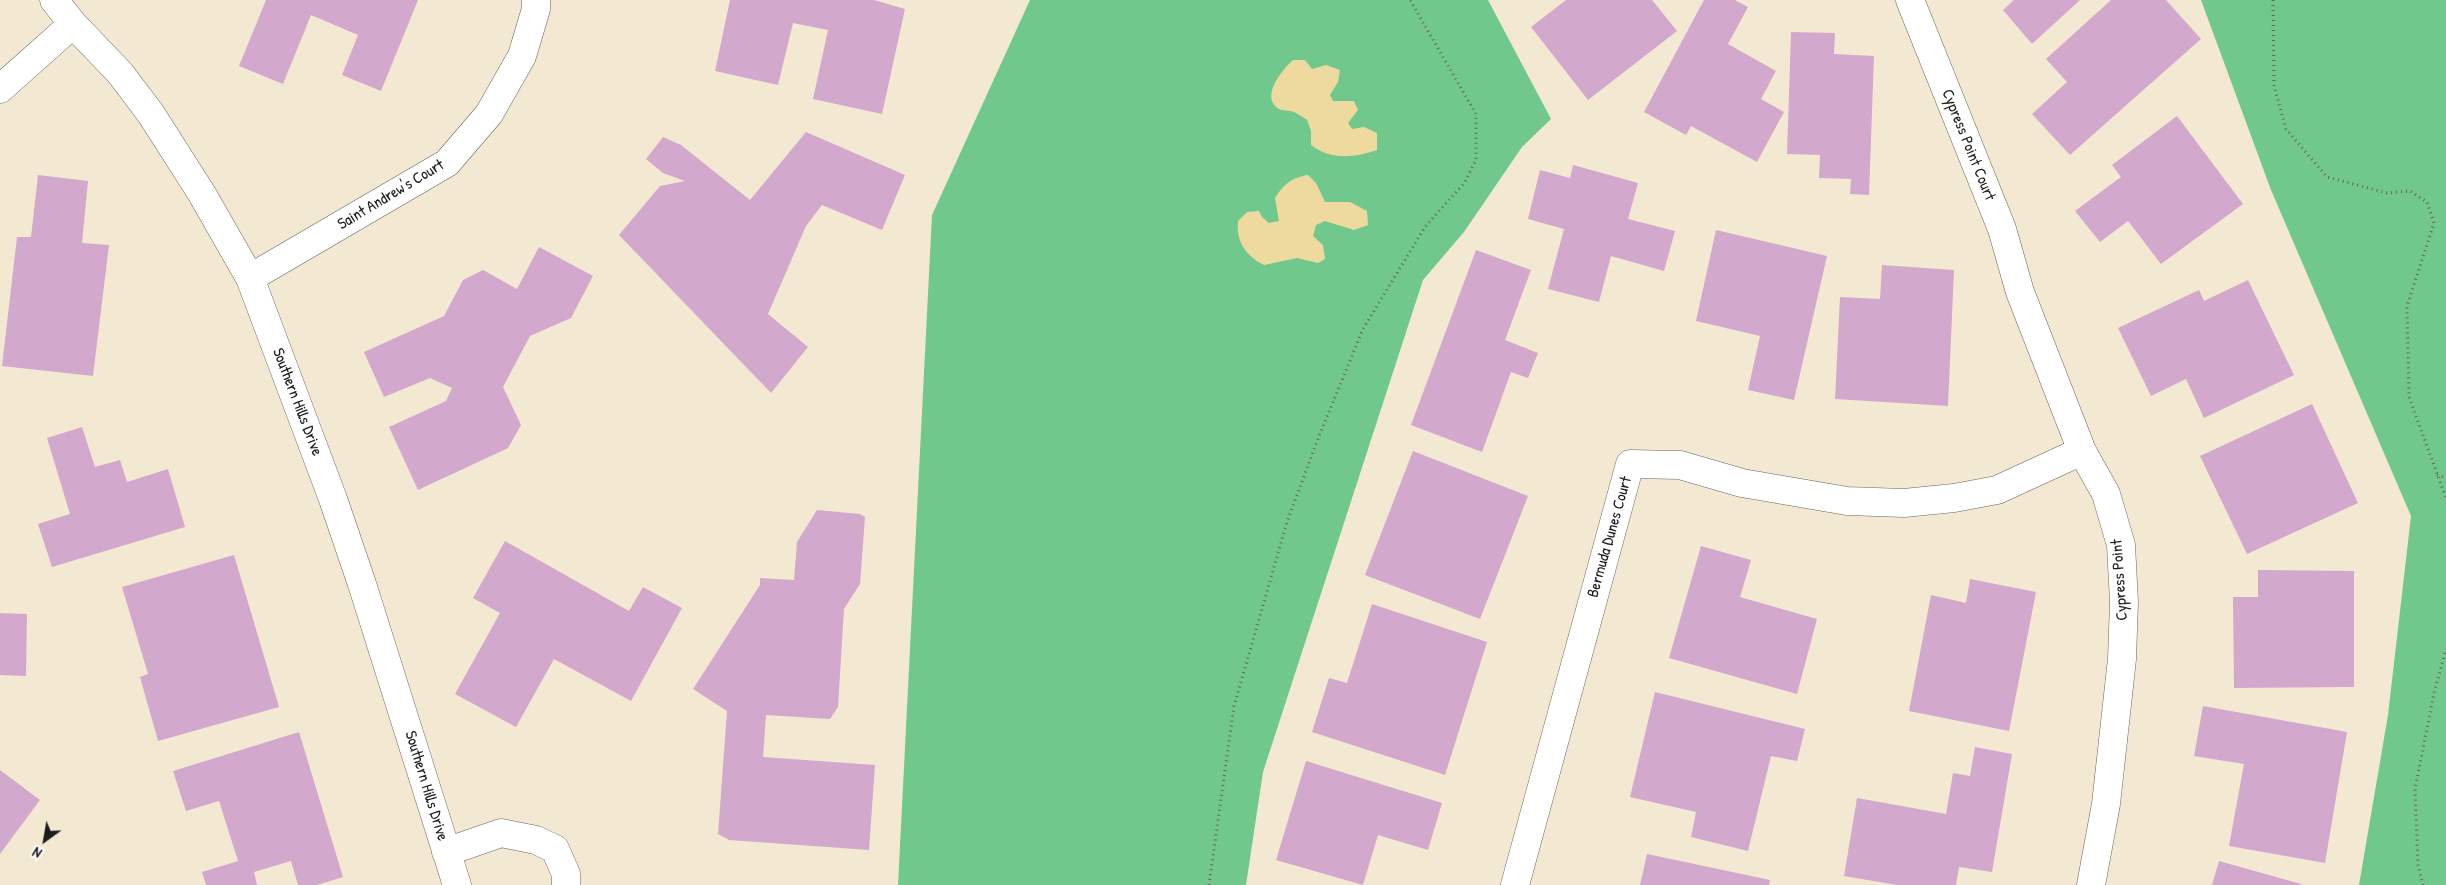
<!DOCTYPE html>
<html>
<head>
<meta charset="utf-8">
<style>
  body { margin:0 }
  #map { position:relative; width:2446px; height:885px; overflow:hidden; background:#f3e9d2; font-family:"Patrick Hand",sans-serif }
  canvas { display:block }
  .north { position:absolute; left:20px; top:815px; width:50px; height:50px; -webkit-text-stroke:4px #fff; paint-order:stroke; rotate:212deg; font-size:14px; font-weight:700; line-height:20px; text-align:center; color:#1c1c1c }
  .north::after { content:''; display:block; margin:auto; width:18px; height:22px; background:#1c1c1c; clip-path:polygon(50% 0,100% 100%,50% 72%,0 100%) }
</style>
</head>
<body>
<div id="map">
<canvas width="2446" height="885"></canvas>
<div class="north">N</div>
</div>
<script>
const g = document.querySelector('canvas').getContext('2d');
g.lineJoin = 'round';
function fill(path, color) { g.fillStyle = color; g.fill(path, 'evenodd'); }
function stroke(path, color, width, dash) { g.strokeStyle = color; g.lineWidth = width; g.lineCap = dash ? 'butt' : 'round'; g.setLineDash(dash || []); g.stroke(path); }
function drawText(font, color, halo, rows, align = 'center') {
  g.font = font + ' "Patrick Hand",sans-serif'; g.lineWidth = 4; g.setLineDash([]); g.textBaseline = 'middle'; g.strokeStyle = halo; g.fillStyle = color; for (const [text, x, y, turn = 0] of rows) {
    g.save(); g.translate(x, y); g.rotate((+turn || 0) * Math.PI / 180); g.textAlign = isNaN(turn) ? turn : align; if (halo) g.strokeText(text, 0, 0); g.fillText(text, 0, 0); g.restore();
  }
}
fill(new Path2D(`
  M 1030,0 L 1488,0 L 1551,119 L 1522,147 L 1464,232 L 1423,280 L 1263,772 L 1246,885 L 898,885 L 932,215 Z
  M 2201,0 L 2446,0 L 2446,885 L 2359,885 L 2388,715 L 2411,516 L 2271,190 Z`), '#71c88c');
fill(new Path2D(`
  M 1293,60 L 1305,60 L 1312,69 L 1326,65 L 1340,70 L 1338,82 L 1330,95 L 1333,101 L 1354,101 L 1358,110 L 1348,123 L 1352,129 L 1364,127 L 1377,133 L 1377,150 C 1355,158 1329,160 1311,145 L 1311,131 L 1307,120 C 1303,117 1298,114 1294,112 C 1289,110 1283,111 1279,109 C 1259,97 1283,69 1293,60 Z
  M 1308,175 L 1316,183 L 1325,202 L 1350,202 L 1367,211 L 1368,225 L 1354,230 L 1325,221 L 1316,225 L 1313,236 L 1323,245 L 1325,259 L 1318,263 L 1297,258 L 1264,265 C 1246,256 1236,242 1238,221 L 1247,212 L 1259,211 L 1262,217 L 1269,223 L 1279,221 L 1275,198 C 1284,184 1291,178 1308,175 Z`), '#eeda9e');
fill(new Path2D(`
  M 266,0 L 418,0 L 381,91 L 342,75 L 358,35 L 311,15 L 283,84 L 239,66 Z
  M 730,0 L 874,0 L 905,9 L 882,114 L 813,99 L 828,30 L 793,23 L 778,85 L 715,71 Z
  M 1566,0 L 1652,0 L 1677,31 L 1588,100 L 1531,27 Z
  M 1704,0 L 1735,0 L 1748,7 L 1728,44 L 1776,71 L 1761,99 L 1784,112 L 1757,162 L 1691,126 L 1686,135 L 1644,112 Z
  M 2014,0 L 2080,0 L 2032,44 L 2003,10 Z
  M 2111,0 L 2166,0 L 2201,39 L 2070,155 L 2032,114 L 2067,82 L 2046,59 Z
  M 1791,32 L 1835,33 L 1834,54 L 1874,56 L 1869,195 L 1850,194 L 1851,179 L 1819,178 L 1820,155 L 1787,154 Z
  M 2177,116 L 2243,204 L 2161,264 L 2128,221 L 2100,242 L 2075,211 L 2121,177 L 2112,165 Z
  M 806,132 L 905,175 L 882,230 L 822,205 L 806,226 L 768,314 L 808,347 L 771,393 L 619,235 L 660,186 L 685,181 L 663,173 L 646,159 L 663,137 L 681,145 L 750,200 Z
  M 1573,165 L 1638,183 L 1628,219 L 1675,231 L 1664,271 L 1611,256 L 1599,302 L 1548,289 L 1564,229 L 1528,219 L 1540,170 L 1570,178 Z
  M 38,175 L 88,181 L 82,243 L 109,245 L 93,376 L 2,366 L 17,237 L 31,237 Z
  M 1716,230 L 1827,256 L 1794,400 L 1748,390 L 1760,336 L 1696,321 Z
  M 539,247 L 593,276 L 571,318 L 530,336 L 503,387 L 521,425 L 508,448 L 418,490 L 389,427 L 446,401 L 452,388 L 430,378 L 384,397 L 364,352 L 444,316 L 463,280 L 483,270 L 517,289 Z
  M 1476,250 L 1531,270 L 1505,340 L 1538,353 L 1528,378 L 1511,372 L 1482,452 L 1411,425 Z
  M 1882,265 L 1954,270 L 1948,406 L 1835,399 L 1840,297 L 1880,299 Z
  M 2248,280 L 2294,375 L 2204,418 L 2186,379 L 2151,396 L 2118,328 L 2199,290 L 2204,301 Z
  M 2312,404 L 2358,503 L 2247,554 L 2200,456 Z
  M 82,427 L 95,467 L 120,460 L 127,482 L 168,469 L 185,527 L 52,567 L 38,524 L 70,514 L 47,438 Z
  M 1413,451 L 1528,496 L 1480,619 L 1365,575 Z
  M 817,510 L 860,514 L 865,517 L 860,584 L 844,609 L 838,707 L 830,719 L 766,715 L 763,757 L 875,765 L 869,850 L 729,840 L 718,834 L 727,711 L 693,689 L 760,585 L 760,578 L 794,580 L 797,542 Z
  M 505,541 L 629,611 L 643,587 L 682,608 L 631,701 L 554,659 L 516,727 L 455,694 L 500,613 L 473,598 Z
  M 1701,546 L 1751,560 L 1740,597 L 1817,619 L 1797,694 L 1669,658 Z
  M 234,555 L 279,707 L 158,741 L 140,677 L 148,674 L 122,587 Z
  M 2258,570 L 2354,571 L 2354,687 L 2234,688 L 2233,597 L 2258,597 Z
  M 1970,579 L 2036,592 L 2009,731 L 1909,711 L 1931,595 L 1966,603 Z
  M 1372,604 L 1487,642 L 1445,775 L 1312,732 L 1329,678 L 1347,683 Z
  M 0,613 L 27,614 L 26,676 L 0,675 Z
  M 1655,692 L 1805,729 L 1797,761 L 1771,756 L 1748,851 L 1691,837 L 1696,812 L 1630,797 Z
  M 2203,706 L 2347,732 L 2325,863 L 2229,846 L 2244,764 L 2194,756 Z
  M 299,732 L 343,877 L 317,885 L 298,885 L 291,861 L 254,872 L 257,885 L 206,885 L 202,872 L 238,861 L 219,801 L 186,811 L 173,771 Z
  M 1975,747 L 2012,754 L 1992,872 L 1959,867 L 1956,885 L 1897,885 L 1844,876 L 1857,798 L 1946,814 L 1953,773 L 1970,776 Z
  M 1306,761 L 1442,803 L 1428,850 L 1378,835 L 1363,885 L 1276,860 Z
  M 0,770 L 40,800 L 0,854 Z
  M 1647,854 L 1770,880 L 1769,885 L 1640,885 Z
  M 2219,861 L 2301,884 L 2301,885 L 2212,885 Z`), '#d2a8cd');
const minor = new Path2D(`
  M 54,0 L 73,24 L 120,73 L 151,114 L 202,194 L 250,278 L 333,499 L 362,584 L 457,885
  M 1910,0 L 2002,229 L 2020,292 L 2082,451 L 2106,494 L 2121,545 L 2124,602 L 2122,659 L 2106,804 L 2091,885
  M 0,89 L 73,24
  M 250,278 L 447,163 L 489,114 L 522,56 L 536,9 L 536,0
  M 446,852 L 501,833 L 536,840 L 555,849 L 566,874 L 566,885
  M 1515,885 L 1630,464 L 1680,465 L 1742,483 L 1847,501 L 1904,503 L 1954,498 L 1997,490 L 2082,451`);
stroke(minor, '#67645c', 29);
stroke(new Path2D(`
  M 2273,0 L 2274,86 L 2286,129 L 2327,177 L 2387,193 L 2410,191 L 2427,202 L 2434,223 L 2407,306 L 2409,397 L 2446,498
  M 2437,475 L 2446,478
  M 1209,885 L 1234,706 L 1287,522 L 1319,436 L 1363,329 L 1425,227 L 1465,182 L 1476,160 L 1476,114 L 1410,0
  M 2423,885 L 2418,865 L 2415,789 L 2434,693 L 2446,649`), '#67645c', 3, [1, 4]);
stroke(minor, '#fff', 28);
drawText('16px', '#1c1c1c', '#fff', [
  ["Cypress Point Court",1968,145,68],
  ["Saint Andrew's Court",391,195,-31],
  ["Southern Hills Drive",297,402,69],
  ["Bermuda Dunes Court",1610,537,-74],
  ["Cypress Point",2120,580,-94],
  ["Southern Hills Drive",426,786,73]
]);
</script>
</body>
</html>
